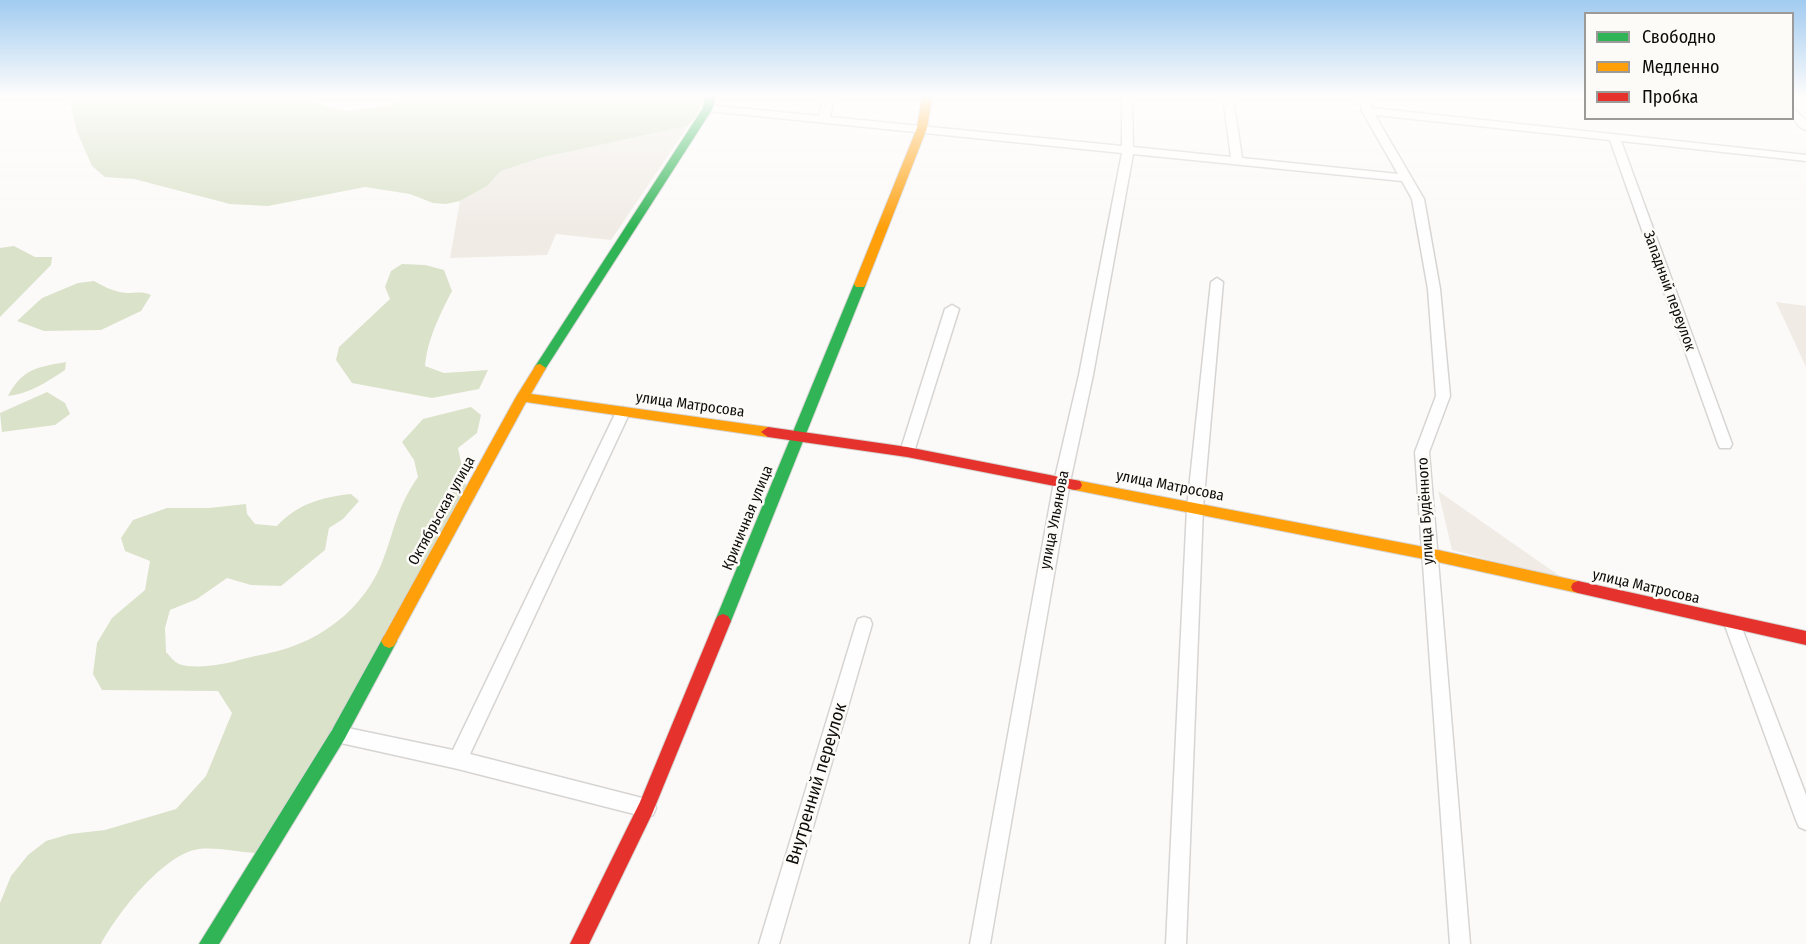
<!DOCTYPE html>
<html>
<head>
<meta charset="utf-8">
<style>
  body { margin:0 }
  #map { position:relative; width:1806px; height:944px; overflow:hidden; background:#fcfaf8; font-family:"Fira Sans Condensed",sans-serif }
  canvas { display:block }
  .legend { position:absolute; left:1584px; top:12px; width:210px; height:108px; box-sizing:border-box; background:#fdfbf7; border:2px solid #9d9b99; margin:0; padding:8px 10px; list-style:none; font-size:18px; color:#0d0c0b }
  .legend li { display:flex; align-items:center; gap:12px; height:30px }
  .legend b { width:30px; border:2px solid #9d9b99 }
</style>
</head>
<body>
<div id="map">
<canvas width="1806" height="944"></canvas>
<ul class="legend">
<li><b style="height:8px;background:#30b455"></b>Свободно</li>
<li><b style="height:8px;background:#ff9f0a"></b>Медленно</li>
<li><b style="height:8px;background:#e5322d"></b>Пробка</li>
</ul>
</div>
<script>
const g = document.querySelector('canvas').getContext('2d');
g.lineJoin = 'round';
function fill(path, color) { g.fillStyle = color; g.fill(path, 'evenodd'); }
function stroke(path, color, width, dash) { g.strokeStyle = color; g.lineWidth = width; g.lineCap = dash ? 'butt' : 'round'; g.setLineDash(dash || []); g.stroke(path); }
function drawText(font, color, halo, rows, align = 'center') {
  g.font = font + ' "Fira Sans Condensed",sans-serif'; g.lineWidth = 5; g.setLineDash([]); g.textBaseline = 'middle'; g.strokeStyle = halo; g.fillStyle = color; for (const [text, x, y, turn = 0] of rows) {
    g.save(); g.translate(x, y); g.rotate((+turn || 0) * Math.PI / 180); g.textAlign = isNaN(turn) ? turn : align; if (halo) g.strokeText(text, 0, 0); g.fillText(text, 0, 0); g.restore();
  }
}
fill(new Path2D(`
  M 688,126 L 611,240 L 556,234 L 547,255 L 450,258 L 460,201 L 487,186 L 501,171 L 540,158 Z
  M 1776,302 L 1806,306 L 1806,367 Z
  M 1438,491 L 1567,581 L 1452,550 Z`), '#f0ebe5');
fill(new Path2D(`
  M 69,97 L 293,97 L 346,111 L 385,106 L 417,97 L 702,97 L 697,115 L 688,126 L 540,158 L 501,171 L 487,186 L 460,201 L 446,204 L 433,203 L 410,194 L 365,187 L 268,206 L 230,204 L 134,179 L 105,177 L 92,166 L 77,132 Z
  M 14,246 L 35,257 L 52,257 L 51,265 L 0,317 L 0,248 Z
  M 402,264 L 425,265 L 444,270 L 452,291 C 440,314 427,340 425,366 L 444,373 L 488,370 L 479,389 L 432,398 L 352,383 L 336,360 L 339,347 L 390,299 L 385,287 L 391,271 Z
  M 94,281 C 105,287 114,292 127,293 C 136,293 142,291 151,295 L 141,311 L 101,330 L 44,331 L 17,321 L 42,298 L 78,283 Z
  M 66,362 L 65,370 C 47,382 29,394 8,396 C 22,369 37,367 66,362 Z
  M 47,392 L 65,403 L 70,414 L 55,425 L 2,432 L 0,413 Z
  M 471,407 L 481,415 L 477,433 L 458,448 L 470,505 L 255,853 C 238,852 217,847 199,849 C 163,854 117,914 101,944 L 0,944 L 0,903 L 11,876 L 28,855 L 46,841 L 70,834 L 105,830 L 176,809 L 206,776 L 232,713 L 218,691 L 102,690 L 93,674 L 97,643 L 112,618 L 145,590 L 150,561 L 125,551 L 121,538 L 133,520 L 167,508 L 209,508 L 246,504 L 247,514 L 255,524 L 277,526 C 297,504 322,497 351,494 L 359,501 L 343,519 L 329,528 L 325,550 L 281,586 L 251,585 L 227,578 L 197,599 L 170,610 L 165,628 L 166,652 C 169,655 174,662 179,664 C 197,670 226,664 243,659 C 258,655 273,653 288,648 C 328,635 364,605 381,565 C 395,531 395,510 418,477 L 414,460 L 402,442 L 423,419 Z`), '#dae2ca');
const street = new Path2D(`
  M 824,97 L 834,97 L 830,117 L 1122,146 L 1122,97 L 1132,97 L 1133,147 L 1231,157 L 1223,97 L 1233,97 L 1242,158 L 1398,174 L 1362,111 L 1359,97 L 1369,97 L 1372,108 L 1806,155 L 1806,161 L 1621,141 L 1732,444 L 1730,448 L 1720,448 L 1718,444 L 1610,140 L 1375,115 L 1424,199 L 1440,289 L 1450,396 L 1429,452 L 1470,944 L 1450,944 L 1415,452 L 1436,396 L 1428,289 L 1412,199 L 1402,181 L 1133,154 L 1093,375 L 1070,482 L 990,944 L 970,944 L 1054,482 L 1079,375 L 1122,153 L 708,111 L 703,108 L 708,105 L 819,116 Z
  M 1792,107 L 1806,120 L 1806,130 C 1796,127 1792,117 1792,107 Z
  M 1217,278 L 1223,282 L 1203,508 L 1186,944 L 1166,944 L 1187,508 L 1211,282 Z
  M 952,305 L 959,309 L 914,452 L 912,456 L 902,456 L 900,452 L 945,309 Z
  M 623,407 L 630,412 L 470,754 L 646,799 L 653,801 L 656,808 L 653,815 L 646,817 L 458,769 L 332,741 L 329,735 L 332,729 L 338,726 L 453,750 L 616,412 Z
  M 1732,616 L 1738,618 L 1740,623 L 1806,795 L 1806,830 L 1799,827 L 1796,820 L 1724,623 L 1726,618 Z
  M 864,617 L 870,619 L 872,624 L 779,944 L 759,944 L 856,624 L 858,619 Z`);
const fast = new Path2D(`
  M 705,97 L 715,97 L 713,108 L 544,371 L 536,371 L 534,368 L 536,365 L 703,108 Z
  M 860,280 L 866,284 L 731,621 L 728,626 L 723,628 L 718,626 L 715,621 L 854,284 Z
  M 389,634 L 394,636 L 397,641 L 344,740 L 219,944 L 199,944 L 332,730 L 384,636 Z`);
const slow = new Path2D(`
  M 922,97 L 932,97 L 927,128 L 866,284 L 864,287 L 856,287 L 854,284 L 917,128 Z
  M 540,364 L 546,368 L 531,394 L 768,427 L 775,432 L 768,437 L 526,402 L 394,646 L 389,648 L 384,646 L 381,641 L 384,636 L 516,397 L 536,365 Z
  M 1075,480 L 1429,548 L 1578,581 L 1583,583 L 1585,587 L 1583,591 L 1578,593 L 1429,560 L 1075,490 L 1070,489 L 1068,485 L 1070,481 Z`);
const jam = new Path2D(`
  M 768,427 L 907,447 L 1075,480 L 1080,481 L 1082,485 L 1080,489 L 1075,490 L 907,457 L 768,437 L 761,432 Z
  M 1578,581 L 1806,631 L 1806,645 L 1578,593 L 1573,591 L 1571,587 L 1573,583 Z
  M 723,614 L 728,616 L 731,621 L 652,814 L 589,944 L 570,944 L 640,802 L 715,621 L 718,616 Z`);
stroke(street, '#d6d5d3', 3);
stroke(fast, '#d6d5d3', 2);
stroke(slow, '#d6d5d3', 2);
stroke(jam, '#d6d5d3', 2);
fill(street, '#fffefe');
fill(fast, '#30b455');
fill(slow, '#ff9f0a');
fill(jam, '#e5322d');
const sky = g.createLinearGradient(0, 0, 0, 229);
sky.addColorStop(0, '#a1cbf0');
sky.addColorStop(0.42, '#fefdfc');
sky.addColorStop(1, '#fefdfc00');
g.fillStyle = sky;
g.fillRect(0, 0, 1806, 229);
drawText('15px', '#0d0c0b', '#fdfbf7', [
  ["Западный переулок",1669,291,70],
  ["улица Матросова",690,405,8],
  ["улица Матросова",1170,486,11],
  ["Октябрьская улица",442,511,-61],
  ["улица Будённого",1426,511,-93],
  ["Криничная улица",748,518,-68],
  ["улица Ульянова",1055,520,-79],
  ["улица Матросова",1646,587,13]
]);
drawText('18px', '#0d0c0b', '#fdfbf7', [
  ["Внутренний переулок",817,784,-73]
]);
</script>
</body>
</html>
